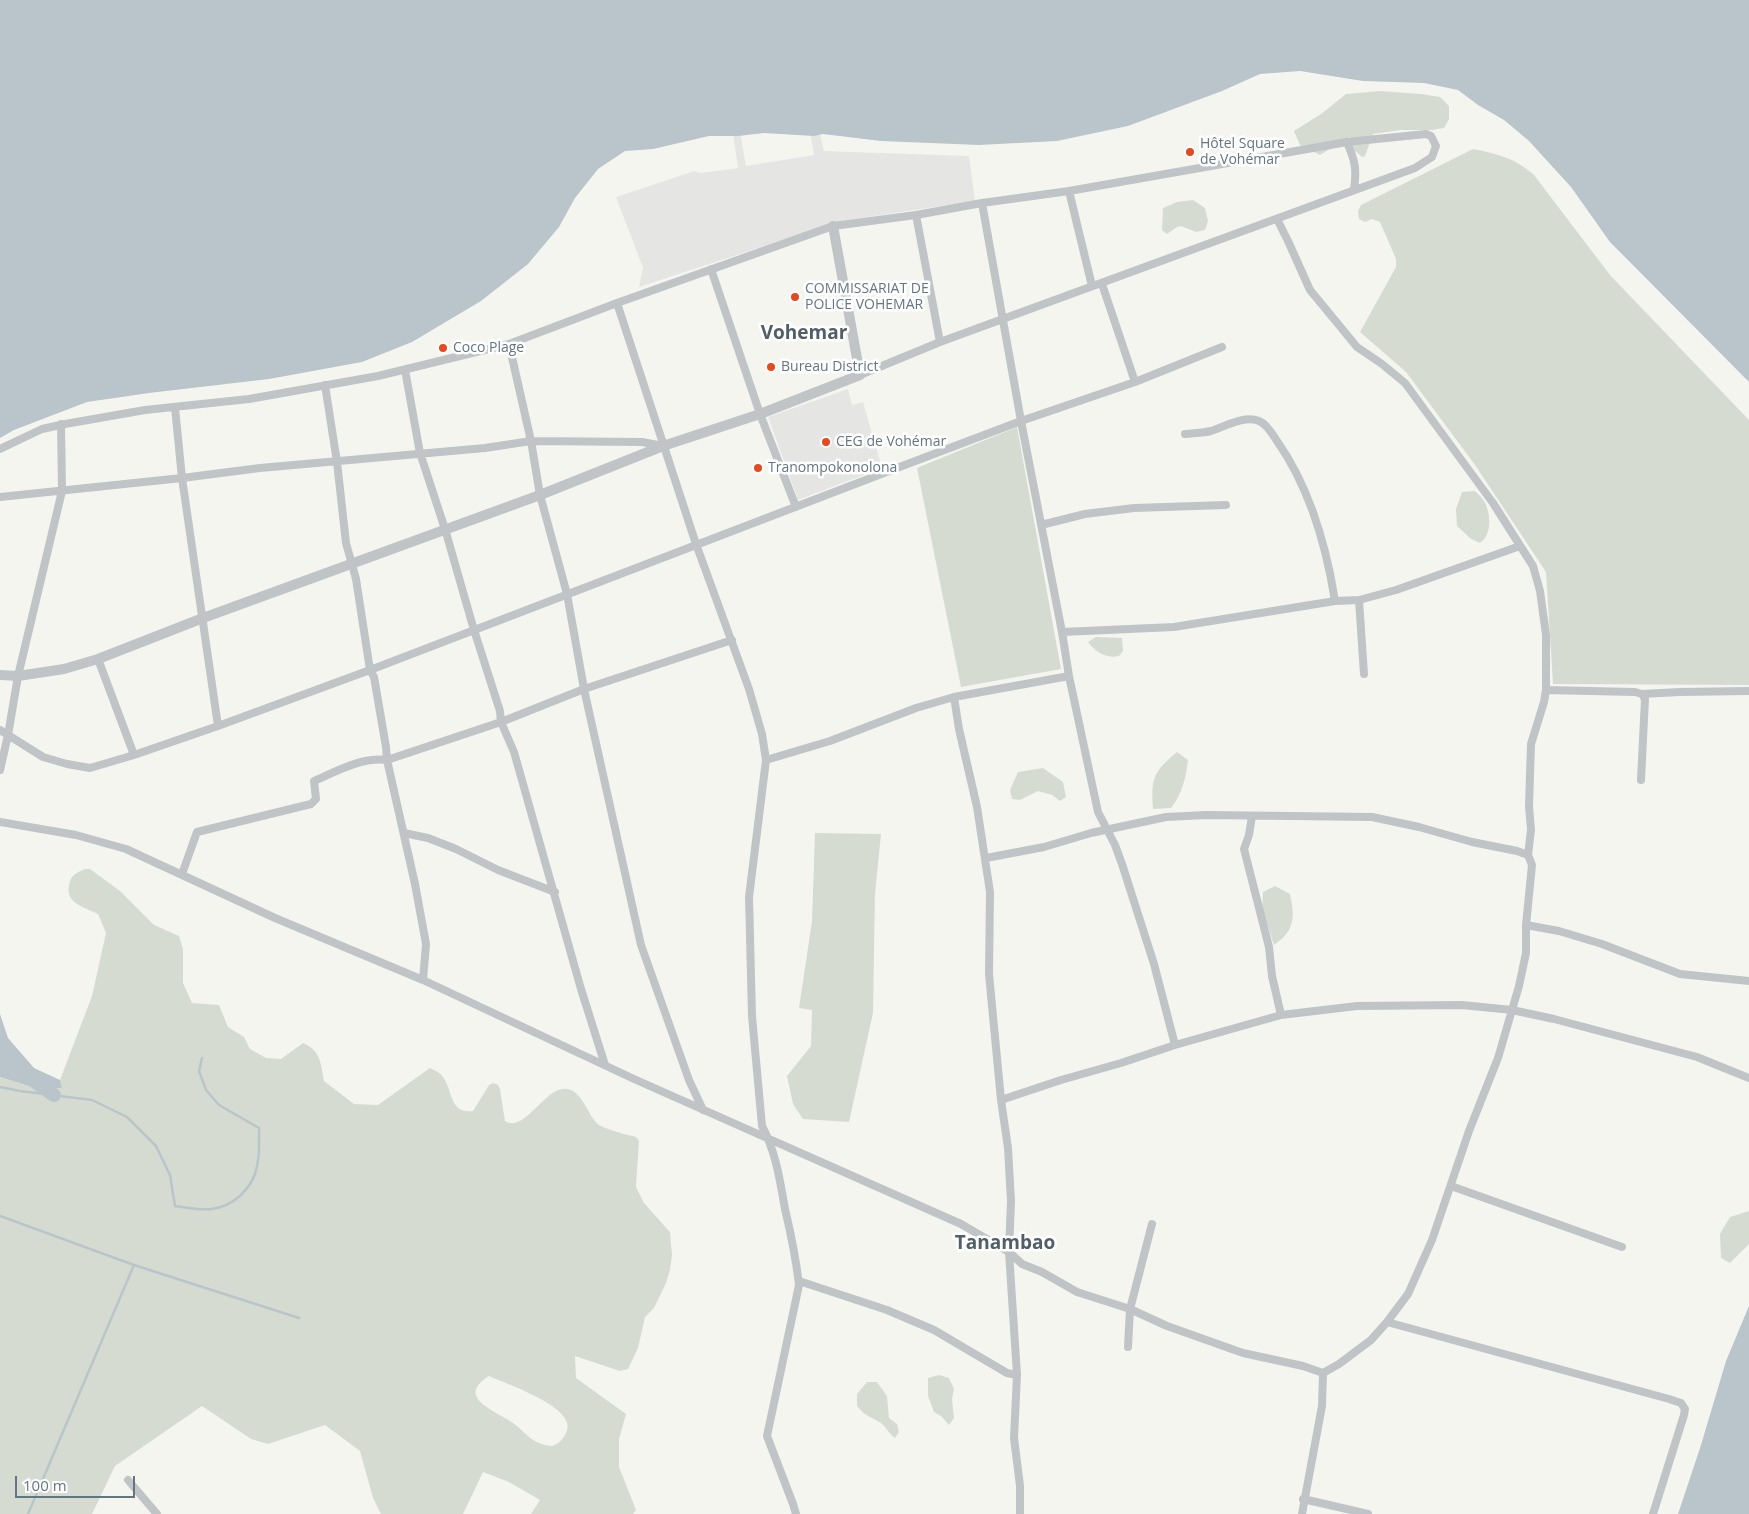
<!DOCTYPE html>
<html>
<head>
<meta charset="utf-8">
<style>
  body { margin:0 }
  #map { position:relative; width:1749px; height:1514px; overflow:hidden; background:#f5f5f0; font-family:"Open Sans",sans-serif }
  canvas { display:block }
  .scale { position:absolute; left:15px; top:1476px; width:120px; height:22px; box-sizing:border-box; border:2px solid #637582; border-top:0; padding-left:6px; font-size:15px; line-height:18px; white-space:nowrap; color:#637582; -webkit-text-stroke:4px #fff; paint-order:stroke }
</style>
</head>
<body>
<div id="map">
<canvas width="1749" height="1514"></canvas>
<div class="scale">100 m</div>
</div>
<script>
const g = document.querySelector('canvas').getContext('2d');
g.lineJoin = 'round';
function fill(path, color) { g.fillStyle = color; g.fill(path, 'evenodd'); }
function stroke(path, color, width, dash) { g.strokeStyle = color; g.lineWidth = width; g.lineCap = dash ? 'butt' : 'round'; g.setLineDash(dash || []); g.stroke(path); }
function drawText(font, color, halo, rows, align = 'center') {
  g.font = font + ' "Open Sans",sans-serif'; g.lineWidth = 5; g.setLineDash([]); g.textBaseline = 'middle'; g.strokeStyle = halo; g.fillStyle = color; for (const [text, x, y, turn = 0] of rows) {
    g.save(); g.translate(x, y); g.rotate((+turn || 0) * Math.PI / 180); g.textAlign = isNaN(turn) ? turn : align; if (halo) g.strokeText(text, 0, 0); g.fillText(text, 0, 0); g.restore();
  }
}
fill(new Path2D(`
  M 816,119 L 824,151 L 969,156 L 975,201 L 841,221 L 639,287 L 643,268 L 616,197 L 694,171 L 701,173 L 738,168 L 732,126 ZM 808,120 L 814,155 L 746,166 L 739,126 Z
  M 848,389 L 852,405 L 863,402 L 882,468 L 798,500 L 768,417 Z`), '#e5e6e4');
fill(new Path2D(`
  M 1380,91 L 1421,94 L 1440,97 L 1449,106 L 1449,119 L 1444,128 L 1432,130 L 1401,130 L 1373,134 L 1365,156 L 1362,157 L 1354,150 L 1350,137 L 1320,155 L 1300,145 L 1294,131 L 1321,114 L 1346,94 Z
  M 1473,149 C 1498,154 1515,158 1534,175 L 1610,275 L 1749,420 L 1749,685 L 1553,684 L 1546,572 L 1475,465 L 1406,372 L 1360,332 L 1396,267 L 1396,259 L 1380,222 L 1372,219 L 1365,222 L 1359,219 L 1358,211 L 1361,205 Z
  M 1193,200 L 1205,208 L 1208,221 L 1205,230 L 1196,232 L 1181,226 L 1177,227 L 1167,234 L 1162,230 L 1163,208 L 1177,202 Z
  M 1017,427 L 1061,669 L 961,687 L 917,468 Z
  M 1475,491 C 1478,494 1483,498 1485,503 C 1491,515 1492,535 1480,543 L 1471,539 L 1457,526 L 1456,509 L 1462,492 Z
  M 1096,637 L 1122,638 L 1123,651 L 1119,656 C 1107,659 1095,652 1088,642 Z
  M 1177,752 L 1188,760 C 1186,778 1182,794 1171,808 L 1153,809 C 1151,778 1153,772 1177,752 Z
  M 1043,768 L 1063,782 L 1066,797 L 1060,801 L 1052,795 L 1038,791 L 1020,800 L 1012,799 L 1010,790 L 1018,772 Z
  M 815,833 L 881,834 L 875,894 L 873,1013 L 849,1122 L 803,1119 L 793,1104 L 787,1076 L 811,1046 L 812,1010 L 799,1008 L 812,921 Z
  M 85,869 L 90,869 L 120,891 L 154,925 L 179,936 L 183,949 L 183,983 L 192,1003 L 219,1005 L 228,1027 L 244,1037 L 250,1049 L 266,1058 L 281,1059 L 303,1043 C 321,1050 321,1065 324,1081 L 354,1104 L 378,1105 L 430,1068 C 434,1070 441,1073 443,1077 C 453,1090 449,1114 473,1111 L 489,1085 L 493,1083 L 498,1085 L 500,1089 L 505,1121 C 523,1133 544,1091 562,1089 C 582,1086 587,1116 599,1125 C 605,1129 628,1135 636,1137 L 639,1141 L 636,1187 L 644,1203 L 670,1232 L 672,1255 L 670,1270 L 666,1283 L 654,1308 L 645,1317 L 638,1348 L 628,1369 L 620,1371 L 575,1356 L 576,1378 L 626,1414 L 619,1439 L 619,1467 L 636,1510 L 633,1514 L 531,1514 L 540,1500 L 509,1482 L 483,1472 L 463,1514 L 381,1514 L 373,1498 L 360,1451 L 325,1425 L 268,1444 L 251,1439 L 202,1406 L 115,1466 L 92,1514 L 0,1514 L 0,1077 L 38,1089 L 62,1088 L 60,1080 L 92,996 L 106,933 L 98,914 C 84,907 65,903 69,885 C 71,875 76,873 85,869 ZM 489,1376 C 506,1384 580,1408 566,1433 C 563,1439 559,1444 552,1446 C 531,1444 528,1434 513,1423 C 497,1411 454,1398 489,1376 Z
  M 1275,886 L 1290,894 C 1295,917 1295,931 1274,945 L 1262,909 L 1263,892 Z
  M 1749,1211 L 1749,1244 L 1730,1263 L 1721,1258 L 1720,1234 L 1730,1217 Z
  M 939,1375 L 949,1378 L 954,1389 L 952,1399 L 954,1418 L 949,1425 L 941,1416 L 934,1412 L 928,1396 L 928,1378 Z
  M 867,1382 L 877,1382 L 887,1396 L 889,1418 L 897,1424 L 899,1432 L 895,1438 C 889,1434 886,1427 881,1423 C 870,1416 866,1417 857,1406 L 857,1394 Z`), '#d6dbd2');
fill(new Path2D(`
  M 0,0 L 1749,0 L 1749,382 L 1610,242 L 1571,187 L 1529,141 L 1504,120 L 1478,105 L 1458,90 L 1424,83 L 1363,81 L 1300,71 L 1260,74 L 1222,91 L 1128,126 L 1057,141 L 979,145 L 881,141 L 823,134 L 814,136 L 764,133 L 738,136 L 709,136 L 653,149 L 625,151 L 598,169 L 575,198 L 559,227 L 528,264 L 481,301 L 412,342 L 362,362 L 269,379 L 149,393 L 87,402 L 14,430 L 0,438 Z
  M 0,1014 L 8,1038 L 34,1068 L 60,1080 L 62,1088 L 38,1089 L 0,1077 Z
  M 1749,1306 L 1749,1514 L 1678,1514 L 1701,1445 L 1726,1361 Z`), '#b9c5ca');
stroke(new Path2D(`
  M 0,1087 L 20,1091 L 92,1100 L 127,1117 L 156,1146 L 170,1175 L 175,1206 C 200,1210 219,1214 240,1196 C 247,1189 252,1183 255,1174 C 260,1159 259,1143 259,1128 L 219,1105 L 206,1090 L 199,1071 L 202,1058
  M 0,1216 L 134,1265 L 299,1318
  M 28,1514 L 134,1265`), '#b9c5ca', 2.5);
stroke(new Path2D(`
  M 30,1078 L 54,1095`), '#b9c5ca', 14);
stroke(new Path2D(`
  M 1347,142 C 1355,161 1357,168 1354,189
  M 1069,191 L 1092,286
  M 982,203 L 1021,421 L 1062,632 L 1069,676 L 1098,812 L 1115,845 L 1122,864 L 1154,964 L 1175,1045
  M 916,215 L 940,342
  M 711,269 L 760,414 L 796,507
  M 1102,284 L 1135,382
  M 617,303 L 696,544 L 749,689 L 762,734 L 766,760 L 749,897 L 752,1016 L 762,1126 C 776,1152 780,1181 785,1209 C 791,1234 796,1259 799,1285 L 767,1436 L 793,1504 L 796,1514
  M 509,344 L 531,441 L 540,495 L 567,594 L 584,689 L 641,945 L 689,1080 L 703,1110
  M 405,370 L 420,453 L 445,529 L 474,630 L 500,711 L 501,722 L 514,752 L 581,989 L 605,1065
  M 325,385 L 337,462 L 346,543 L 356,579 L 370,670 L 374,677 L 386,747 L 387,760 L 415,884 L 426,944 L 423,980
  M 175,408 L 182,478 L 218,726
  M 1185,434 C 1194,433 1203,433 1211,431 C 1226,426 1244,415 1259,421 C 1267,424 1273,435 1277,441 C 1310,488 1326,544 1335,601
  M 0,449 L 42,429 L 65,424 L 145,410 L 249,399 L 378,376 L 509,344 L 617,303 L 833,226 L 916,215 L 982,203 L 1069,191 L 1347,142 L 1426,134 L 1431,136 L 1436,146 L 1432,157 L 1415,168 L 940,342 L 860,375
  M 0,497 L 182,478 L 260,468 L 485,448 L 531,441 L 642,442 L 663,446
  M 1041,525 L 1085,514 L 1134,508 L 1226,505
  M 1359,600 L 1364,674
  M 1062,632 L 1174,627 L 1335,601 L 1359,600 L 1396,590 L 1520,546
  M 98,659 L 134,755
  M 1546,690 L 1635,692 L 1642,694 L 1645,699 L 1641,780
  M 1642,694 L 1680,692 L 1749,691
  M 954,697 L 959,729 L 977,807 L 990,892 L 989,974 L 1001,1100 L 1008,1148 L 1011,1201 L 1009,1252 L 1017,1375 L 1014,1438 L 1020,1486 L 1020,1514
  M 0,730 L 43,757 L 67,764 L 90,768 L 134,755 L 218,726 L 370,670 L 910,463 L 1021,421 L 1135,382 L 1222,347
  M 766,760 L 830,741 L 916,708 L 954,697 L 1069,676
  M 0,770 L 8,735 L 18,676 L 62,491 L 61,424
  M 1252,816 L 1249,835 L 1244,849 L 1269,947 L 1272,976 L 1281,1015
  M 0,822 L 76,835 L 126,849 L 275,918 L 423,980 L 634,1079 L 961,1224 L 1009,1252 L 1022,1264 L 1042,1272 L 1077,1292 L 1130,1309 L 1167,1326 L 1243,1353 L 1303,1366 L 1323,1373 L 1339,1364 L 1371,1340 L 1387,1322 L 1408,1294 L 1432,1240 L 1469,1131 L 1498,1058 L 1519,986 L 1526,953 L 1526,925 L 1532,865 L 1528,855 L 1531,830 L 1529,806 L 1531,744 L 1544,702 L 1546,690 L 1546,635 L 1540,591 L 1533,566 L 1493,503 L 1405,383 L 1382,364 L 1357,347 L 1310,290 L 1288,241 L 1277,219
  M 404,833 L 428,838 L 456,849 L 498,870 L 555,892
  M 986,858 L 1044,847 L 1091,833 L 1166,817 L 1206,815 L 1372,817 L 1419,827 L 1472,842 L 1517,851 L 1528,855
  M 182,874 L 197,832 L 311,804 L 316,799 L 314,781 C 337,771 361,757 387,760 L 501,722 L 584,689 L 732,640
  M 1526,925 L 1559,931 L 1602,944 L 1680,974 L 1749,981
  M 1001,1100 L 1061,1080 L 1121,1063 L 1175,1045 L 1281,1015 L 1357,1006 L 1462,1005 L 1512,1010 L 1554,1019 L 1697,1057 L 1749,1078
  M 1451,1186 L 1622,1247
  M 799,1281 L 887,1310 L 934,1330 L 1007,1373 L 1017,1375
  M 1387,1322 L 1669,1399 L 1681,1403 L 1685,1409 L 1684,1415 L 1653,1514
  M 1128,1347 L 1130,1309 L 1152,1224
  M 128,1480 L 157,1514
  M 1303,1499 L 1368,1514
  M 1302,1514 L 1322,1406 L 1323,1373`), '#c0c4c7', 8);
stroke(new Path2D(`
  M 0,675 L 18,676 L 64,669 L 98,659 L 203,618 L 540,495 L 663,446 L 760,414 L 860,375 L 833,226`), '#c0c4c7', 10);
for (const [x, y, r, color] of [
  [1190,152,5,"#e34a22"],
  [795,297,5,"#e34a22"],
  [443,348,5,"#e34a22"],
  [771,367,5,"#e34a22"],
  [826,442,5,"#e34a22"],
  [758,468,5,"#e34a22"]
]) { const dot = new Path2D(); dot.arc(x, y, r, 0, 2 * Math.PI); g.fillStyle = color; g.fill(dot); stroke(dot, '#fff', 2); }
drawText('14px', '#637582', '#fff', [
  ["Hôtel Square",1200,144],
  ["de Vohémar",1200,160],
  ["COMMISSARIAT DE",805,289],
  ["POLICE VOHEMAR",805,305],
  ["Coco Plage",453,348],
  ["Bureau District",781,367],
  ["CEG de Vohémar",836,442],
  ["Tranompokonolona",768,468]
], 'left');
drawText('bold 19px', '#515e67', '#fff', [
  ["Vohemar",804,334],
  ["Tanambao",1005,1244]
]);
</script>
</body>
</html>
